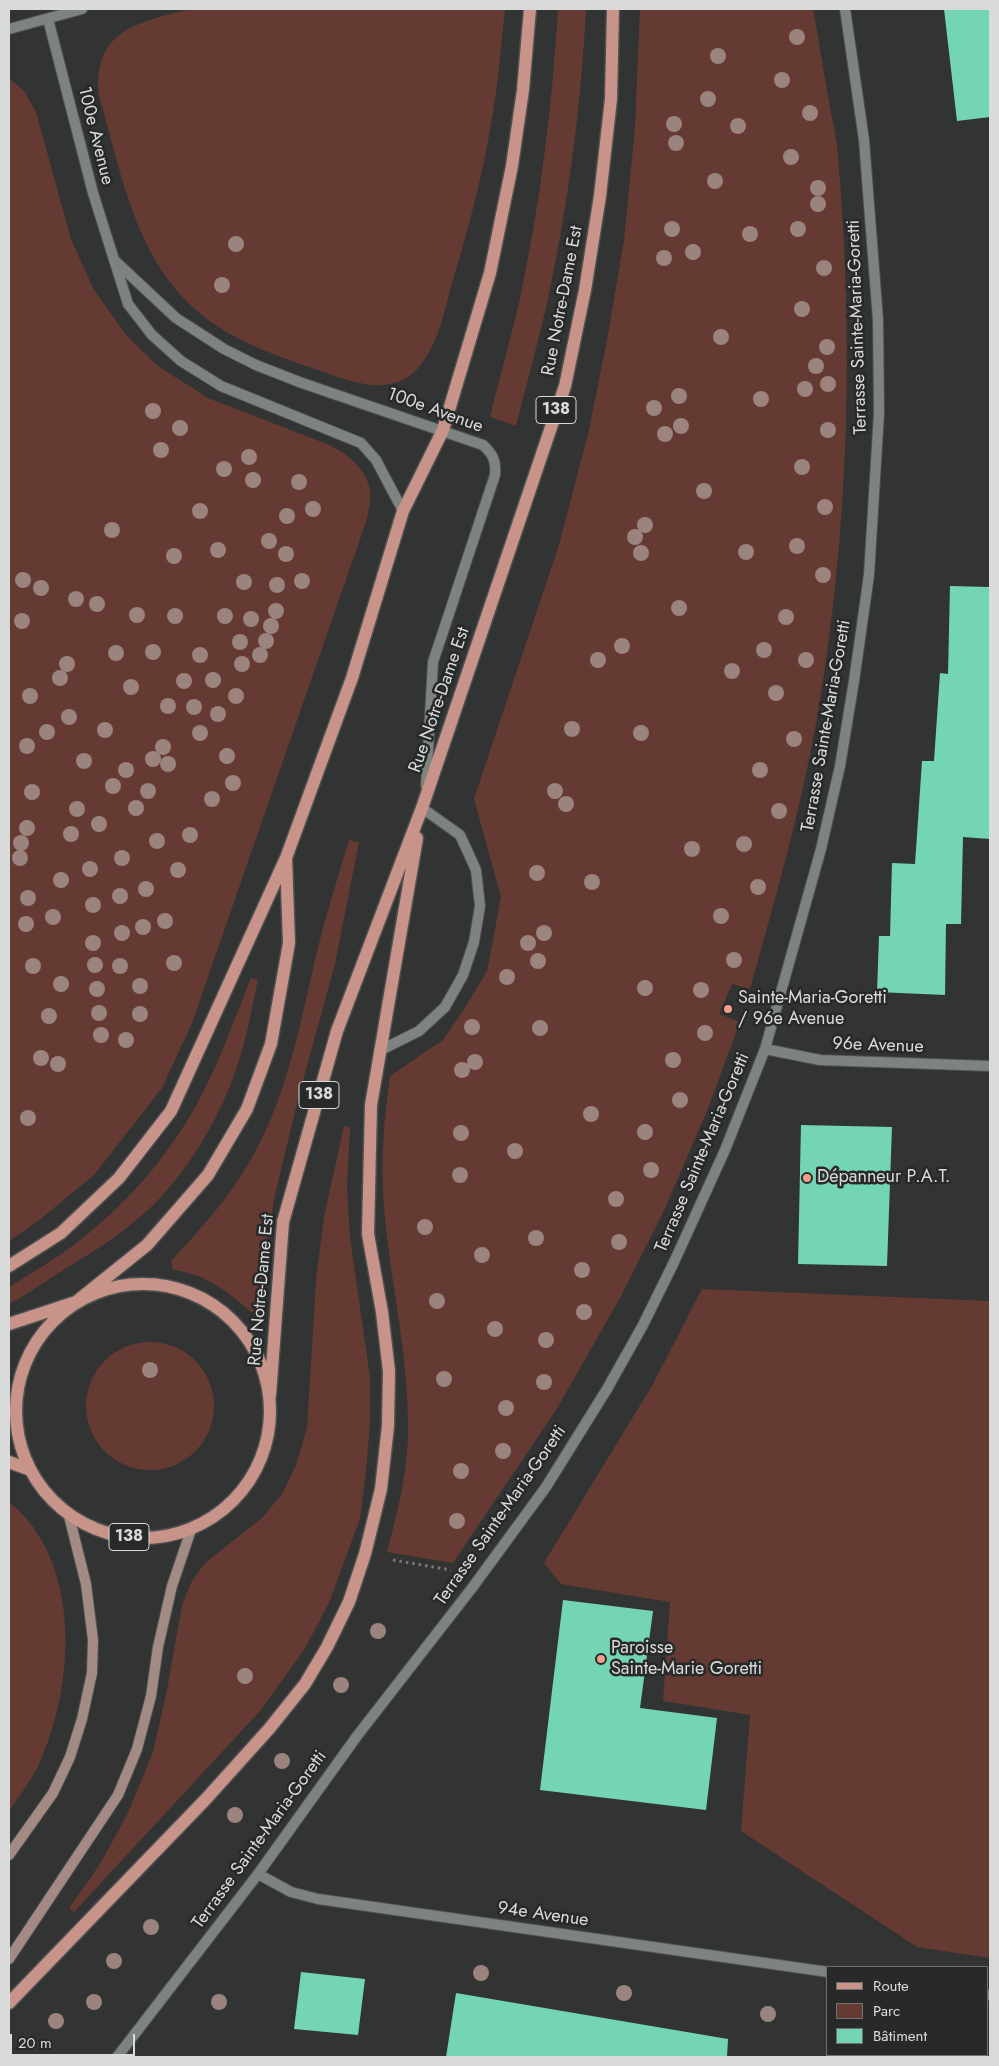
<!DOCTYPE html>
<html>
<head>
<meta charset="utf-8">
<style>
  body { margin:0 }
  #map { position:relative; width:999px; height:2066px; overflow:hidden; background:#313433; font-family:Jost,sans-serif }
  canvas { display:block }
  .frame { position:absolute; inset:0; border:10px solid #d9dbda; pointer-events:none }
  .legend { position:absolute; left:826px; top:1966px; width:162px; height:90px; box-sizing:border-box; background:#272a29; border:1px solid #6e7170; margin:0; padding:6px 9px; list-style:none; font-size:15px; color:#d9dbda }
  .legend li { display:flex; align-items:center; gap:10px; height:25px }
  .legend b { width:25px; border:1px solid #6e7170 }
  .scale { position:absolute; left:10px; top:2034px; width:125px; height:22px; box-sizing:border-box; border:2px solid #d9dbda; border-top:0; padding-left:6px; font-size:15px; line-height:18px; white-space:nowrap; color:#d9dbda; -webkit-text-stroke:4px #272a29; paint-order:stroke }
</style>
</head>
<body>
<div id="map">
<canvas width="999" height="2066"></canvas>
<div class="frame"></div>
<ul class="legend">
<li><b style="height:6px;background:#c89489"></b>Route</li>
<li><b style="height:14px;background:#653a32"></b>Parc</li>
<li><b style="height:14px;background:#74d5b5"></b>Bâtiment</li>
</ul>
<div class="scale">20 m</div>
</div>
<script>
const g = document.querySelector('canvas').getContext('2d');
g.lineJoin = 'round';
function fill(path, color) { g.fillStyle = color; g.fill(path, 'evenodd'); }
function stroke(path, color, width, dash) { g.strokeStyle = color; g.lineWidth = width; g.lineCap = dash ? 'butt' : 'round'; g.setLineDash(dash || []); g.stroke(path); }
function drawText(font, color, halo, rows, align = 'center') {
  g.font = font + ' Jost,sans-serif'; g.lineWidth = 5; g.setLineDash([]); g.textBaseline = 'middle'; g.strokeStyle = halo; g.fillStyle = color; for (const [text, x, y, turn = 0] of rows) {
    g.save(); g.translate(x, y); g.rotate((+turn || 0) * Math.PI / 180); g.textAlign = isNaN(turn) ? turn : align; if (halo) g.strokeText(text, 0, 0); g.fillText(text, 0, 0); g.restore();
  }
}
fill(new Path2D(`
  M 191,9 L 505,9 C 501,47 498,86 491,124 C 482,178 468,230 452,283 C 445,309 439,341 422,363 C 399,395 363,386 332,375 C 296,362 258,351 225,331 C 138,279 125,185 99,96 C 92,29 140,22 191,9 Z
  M 558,9 L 586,9 C 581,108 568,206 547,303 C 538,344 526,385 516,426 L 490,417 C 499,379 510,341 519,303 C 540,206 552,108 558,9 Z
  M 640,9 L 813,9 C 819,42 824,74 830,107 C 833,123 837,140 838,156 C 854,343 849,533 817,718 C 801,810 775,899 750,989 L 732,984 L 719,1014 L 740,1022 L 707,1111 L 662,1215 L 621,1296 L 558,1407 L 453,1563 L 387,1552 C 397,1514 407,1475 408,1436 C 410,1353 387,1272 383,1190 C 381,1152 385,1114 390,1076 L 443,1040 L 463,1011 L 487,971 L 501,897 L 474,799 L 559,545 L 589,430 L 608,335 L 624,240 L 635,127 Z
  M 9,78 L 24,91 L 36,112 L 71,239 L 93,288 L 125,334 L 158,366 L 208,398 L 327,444 C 346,453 367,468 370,491 C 371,500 368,511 367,519 L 192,1023 L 162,1088 L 94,1175 L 38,1221 L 9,1241 Z
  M 349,840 L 359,842 L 335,964 L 299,1095 L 275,1195 L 267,1242 L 259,1311 L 251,1312 C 227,1291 204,1273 173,1270 L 171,1261 C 202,1228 232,1194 254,1154 C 288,1092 300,1024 316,956 C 325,917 338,878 349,840 Z
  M 251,978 L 258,980 C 253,1001 250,1022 244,1043 C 230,1099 199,1156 160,1198 C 130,1230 91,1253 54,1276 C 39,1286 24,1296 9,1304 L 9,1287 C 32,1273 57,1258 79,1241 C 133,1199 180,1143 209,1080 C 225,1047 237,1012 251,978 Z
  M 344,1126 L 350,1127 L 347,1188 L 350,1238 L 370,1377 L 370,1423 L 366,1471 L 360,1519 L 329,1603 L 304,1650 L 260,1711 L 74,1912 L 69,1908 L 100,1864 L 127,1815 L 153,1752 L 167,1690 L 182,1605 L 192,1581 L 205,1563 L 262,1518 L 282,1494 L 296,1465 L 307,1428 L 316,1280 L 324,1217 Z
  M 702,1289 L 990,1301 L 990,1958 L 917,1947 L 741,1831 L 750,1715 L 663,1701 L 670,1602 L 561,1584 L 544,1563 L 653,1384 Z
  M86 1406a64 64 0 1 1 128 0a64 64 0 1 1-128 0Z
  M 9,1502 C 83,1560 75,1689 38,1766 C 30,1782 19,1797 9,1811 Z`), '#653a32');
fill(new Path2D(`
  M 944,9 L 990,9 L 990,117 L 957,121 Z
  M 950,586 L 990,587 L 990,839 L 963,837 L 961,924 L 946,924 L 945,995 L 877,992 L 879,936 L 890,936 L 892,863 L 915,864 L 922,761 L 934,761 L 940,673 L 948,674 Z
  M 801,1125 L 892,1127 L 887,1266 L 798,1264 Z
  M 563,1600 L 653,1611 L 640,1708 L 717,1718 L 706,1810 L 540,1790 Z
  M 301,1972 L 365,1979 L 358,2035 L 294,2029 Z
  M 456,1993 L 728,2039 L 727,2057 L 446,2057 Z`), '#74d5b5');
const lane = new Path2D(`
  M 379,1051 L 419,1031 L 445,1007 L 463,975 L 474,942 L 480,906 L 476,870 L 460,835 L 422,808`);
const street = new Path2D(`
  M 48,19 L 93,193 L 128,304 L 152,335 L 181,361 L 221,386 L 361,443 L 376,460 L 403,511
  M 9,29 L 82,9
  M 114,260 L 176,318 L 224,349 L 256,365 L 302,383 L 483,445 C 494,455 496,462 495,475 L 433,662 L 426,786
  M 765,1049 L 820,1060 L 990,1066
  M 258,1874 L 291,1892 L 318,1899 L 828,1972
  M 988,1995 L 990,1995
  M 117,2057 L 258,1874 L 357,1736 L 472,1588 L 546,1487 L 607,1389 L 643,1325 L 675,1260 L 725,1150 L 765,1049 L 821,849 L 840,766 L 854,681 L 869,575 L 879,413 L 878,320 L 864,140 L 845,9`);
const secondary = new Path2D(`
  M 9,1855 L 53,1793 L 70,1757 L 82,1719 L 92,1673 L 93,1640 L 86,1584 L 69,1516
  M 9,1959 L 118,1795 L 137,1749 L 151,1696 L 158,1647 L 172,1586 L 191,1530`);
const primary = new Path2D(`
  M 9,1266 L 61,1233 L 119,1178 L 171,1111 L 285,860
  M16 1411a127 127 0 1 1 254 0a127 127 0 1 1-254 0Z
  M 9,1324 L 76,1302 L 147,1245 L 208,1175 L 247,1109 L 271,1044 L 289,943 L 286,858 L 352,678 L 403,511 L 443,430 L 490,273 L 512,166 L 523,90 L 530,9
  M 270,1395 L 283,1222 L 337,1031 L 422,808 L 565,386 L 585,290 L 600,196 L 611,99 L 613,9
  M 9,1462 L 28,1469
  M 9,2003 L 205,1800 L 269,1729 L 305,1684 L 327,1647 L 349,1602 L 365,1554 L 381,1489 L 388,1426 L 389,1371 L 382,1312 L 368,1234 L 371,1105 L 417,838`);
stroke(lane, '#4f5150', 12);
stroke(street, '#4f5150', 12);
stroke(secondary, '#4f5150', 12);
stroke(primary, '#4f5150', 15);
stroke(new Path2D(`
  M 393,1560 L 451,1570`), '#777a79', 3, [2.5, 4]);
stroke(lane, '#7e8280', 10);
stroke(street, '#7e8280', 10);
stroke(secondary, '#a38b84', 10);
stroke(primary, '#c89489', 12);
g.fillStyle = '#9b837e';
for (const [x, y] of [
  [797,37],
  [718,56],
  [782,80],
  [708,99],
  [810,113],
  [674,124],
  [738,126],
  [676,143],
  [791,157],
  [715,181],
  [818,188],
  [818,204],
  [672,229],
  [798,229],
  [750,234],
  [236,244],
  [693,252],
  [664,258],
  [824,268],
  [222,285],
  [802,309],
  [721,337],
  [827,347],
  [816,366],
  [828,384],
  [805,389],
  [679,396],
  [761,399],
  [654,408],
  [153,411],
  [681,426],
  [180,428],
  [828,430],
  [665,434],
  [161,450],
  [249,457],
  [802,467],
  [224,469],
  [253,480],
  [299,482],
  [704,491],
  [825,507],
  [313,509],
  [200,511],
  [287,516],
  [645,525],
  [112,530],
  [635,537],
  [269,541],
  [797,546],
  [218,550],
  [746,552],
  [641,553],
  [286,554],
  [174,556],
  [823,575],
  [23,580],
  [302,581],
  [244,582],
  [277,585],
  [41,588],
  [76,599],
  [97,604],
  [679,608],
  [276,611],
  [137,615],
  [175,616],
  [225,616],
  [786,617],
  [251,619],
  [22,621],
  [271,626],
  [266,641],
  [240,642],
  [622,646],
  [764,650],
  [153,652],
  [116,653],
  [200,655],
  [260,655],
  [598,660],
  [806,660],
  [67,664],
  [242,664],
  [732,671],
  [60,678],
  [213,680],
  [184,681],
  [131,687],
  [776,693],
  [30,696],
  [236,696],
  [168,706],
  [194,707],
  [218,714],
  [69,717],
  [572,729],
  [105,730],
  [47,732],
  [200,733],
  [641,733],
  [794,739],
  [27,746],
  [163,747],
  [227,756],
  [153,759],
  [84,761],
  [168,764],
  [126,770],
  [760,770],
  [233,783],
  [113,786],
  [148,791],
  [555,791],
  [32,792],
  [212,799],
  [566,804],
  [136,808],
  [77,809],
  [779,811],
  [99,824],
  [27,828],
  [71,834],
  [190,835],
  [157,841],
  [21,843],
  [744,844],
  [692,849],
  [20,858],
  [122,858],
  [90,869],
  [178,870],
  [537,873],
  [61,880],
  [592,882],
  [758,887],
  [146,889],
  [120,896],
  [28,898],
  [93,905],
  [721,916],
  [53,917],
  [165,921],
  [26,924],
  [143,927],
  [122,933],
  [544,933],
  [93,943],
  [528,943],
  [734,960],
  [538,961],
  [174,963],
  [95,965],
  [33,966],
  [120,966],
  [507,977],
  [61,984],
  [140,986],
  [645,988],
  [97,989],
  [701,990],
  [99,1013],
  [140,1014],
  [49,1016],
  [472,1027],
  [540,1028],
  [705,1033],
  [101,1035],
  [126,1040],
  [41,1058],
  [673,1060],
  [475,1062],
  [58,1064],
  [462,1070],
  [680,1100],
  [591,1114],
  [28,1118],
  [645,1132],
  [461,1133],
  [515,1151],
  [651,1170],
  [460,1175],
  [616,1199],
  [425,1227],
  [536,1238],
  [619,1242],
  [482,1255],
  [582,1270],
  [437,1301],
  [584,1312],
  [495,1329],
  [546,1340],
  [150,1370],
  [444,1379],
  [544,1382],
  [506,1408],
  [503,1451],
  [461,1471],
  [457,1521],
  [378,1631],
  [245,1676],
  [341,1685],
  [282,1761],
  [235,1815],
  [151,1927],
  [114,1961],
  [481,1973],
  [624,1993],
  [94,2002],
  [219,2002],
  [768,2014],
  [56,2021]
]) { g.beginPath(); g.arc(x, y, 8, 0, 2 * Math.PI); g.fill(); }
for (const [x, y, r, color] of [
  [728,1009,5,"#f49d8d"],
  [807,1178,5,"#f49d8d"],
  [601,1659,5,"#f49d8d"]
]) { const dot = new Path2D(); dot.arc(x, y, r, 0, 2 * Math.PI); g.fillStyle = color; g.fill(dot); stroke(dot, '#272a29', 2); }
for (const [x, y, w] of [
  [556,410,40],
  [319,1095,40],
  [129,1537,40]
]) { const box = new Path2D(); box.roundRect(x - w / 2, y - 13.5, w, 27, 4); g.fillStyle = '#272a29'; g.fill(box); stroke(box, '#d9dbda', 1); }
drawText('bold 16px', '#d9dbda', null, [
  ["138",556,410],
  ["138",319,1095],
  ["138",129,1537]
]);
drawText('18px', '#d9dbda', '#272a29', [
  ["100e Avenue",95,136,76],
  ["Rue Notre-Dame Est",563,301,-79],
  ["Terrasse Sainte-Maria-Goretti",858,327,-92],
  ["100e Avenue",435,411,20],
  ["Rue Notre-Dame Est",440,700,-71],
  ["Terrasse Sainte-Maria-Goretti",827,726,-80],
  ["96e Avenue",878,1046,2],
  ["Terrasse Sainte-Maria-Goretti",703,1153,-67],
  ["Rue Notre-Dame Est",262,1290,-85],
  ["Terrasse Sainte-Maria-Goretti",501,1516,-55],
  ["Terrasse Sainte-Maria-Goretti",260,1840,-54],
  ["94e Avenue",543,1915,8]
]);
drawText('18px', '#d9dbda', '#272a29', [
  ["Sainte-Maria-Goretti",738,999],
  ["/ 96e Avenue",738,1020],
  ["Dépanneur P.A.T.",817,1178],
  ["Paroisse",611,1649],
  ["Sainte-Marie Goretti",611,1670]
], 'left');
</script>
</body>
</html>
